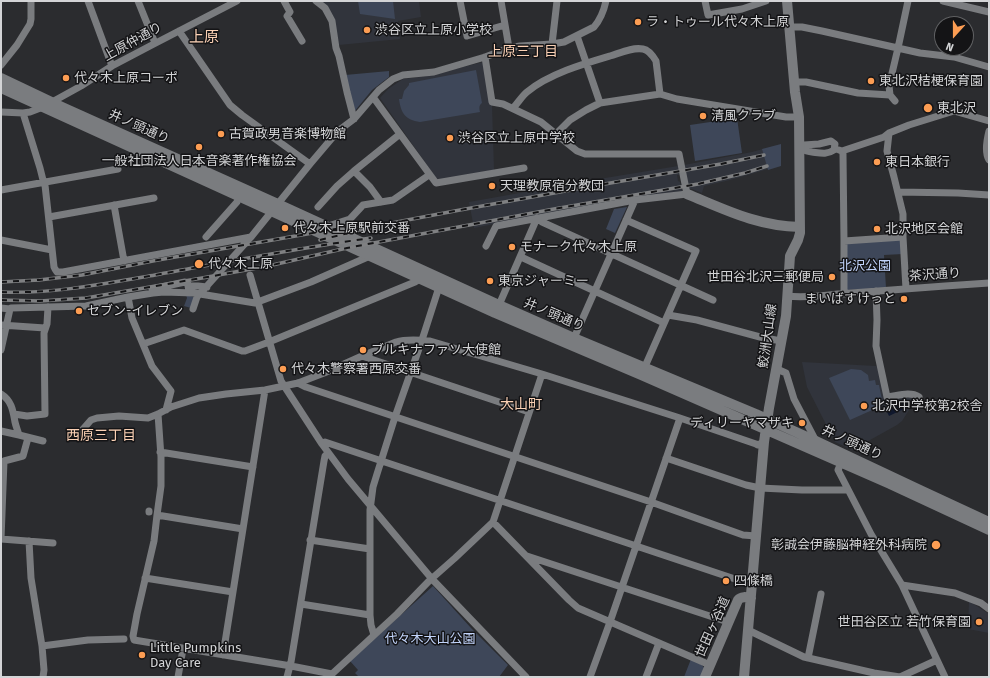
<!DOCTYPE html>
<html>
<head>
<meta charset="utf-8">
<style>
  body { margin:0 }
  #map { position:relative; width:990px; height:678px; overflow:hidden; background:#2b2c2f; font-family:"Fira Sans",sans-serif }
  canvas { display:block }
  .frame { position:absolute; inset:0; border:2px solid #d3d4d6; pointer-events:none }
  .north { position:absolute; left:934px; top:16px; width:40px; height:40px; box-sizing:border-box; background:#141416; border:1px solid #606163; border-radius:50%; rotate:201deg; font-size:11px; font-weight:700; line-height:16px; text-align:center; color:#d3d4d6 }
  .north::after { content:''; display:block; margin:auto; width:14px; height:18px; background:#fc9d53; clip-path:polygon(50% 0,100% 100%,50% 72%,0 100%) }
</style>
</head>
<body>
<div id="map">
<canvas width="990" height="678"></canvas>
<div class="frame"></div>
<div class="north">N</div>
</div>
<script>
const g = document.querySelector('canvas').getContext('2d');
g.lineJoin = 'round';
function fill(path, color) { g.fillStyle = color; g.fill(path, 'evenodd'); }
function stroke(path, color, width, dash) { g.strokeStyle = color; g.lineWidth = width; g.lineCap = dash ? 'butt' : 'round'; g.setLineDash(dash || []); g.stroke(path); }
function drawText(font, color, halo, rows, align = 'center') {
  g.font = font + ' "Fira Sans","Noto Sans JP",sans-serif'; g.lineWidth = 3; g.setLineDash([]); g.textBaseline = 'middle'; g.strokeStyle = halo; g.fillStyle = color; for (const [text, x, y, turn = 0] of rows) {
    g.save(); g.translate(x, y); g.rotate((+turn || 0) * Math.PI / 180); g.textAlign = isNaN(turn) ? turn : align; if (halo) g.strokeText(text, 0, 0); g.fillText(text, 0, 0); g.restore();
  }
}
fill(new Path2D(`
  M 319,1 L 419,1 L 421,17 L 398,21 L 400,39 L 339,45 L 333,18 Z
  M 483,62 L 490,105 L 492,105 L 494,170 L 439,180 L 436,178 L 380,98 L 388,89 L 403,79 L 436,75 L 455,69 Z
  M 763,149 L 768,169 L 730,180 L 704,186 L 702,193 L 692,189 L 689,189 L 684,165 L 752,152 Z
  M 678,166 L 679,175 L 677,175 L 678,181 L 680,182 L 682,191 L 555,212 L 474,228 L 469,202 L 593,180 Z
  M 802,362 L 876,366 L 878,368 L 885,400 L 910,397 L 916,399 L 902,421 L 897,425 L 852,450 L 835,442 L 807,387 Z
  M 969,601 L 989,614 L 989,633 L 968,629 Z`), '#31343c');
fill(new Path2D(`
  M 358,1 L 393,1 L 395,19 L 360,14 Z
  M 476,70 L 482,103 C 479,105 479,108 480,112 L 420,122 C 405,120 401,113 399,99 L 402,99 L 404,91 L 409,85 L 409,83 Z
  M 389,71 L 389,77 L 372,90 L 354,112 L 345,75 Z
  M 737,118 L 742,153 L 695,161 L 690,125 Z
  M 781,144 L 781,166 L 768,170 L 762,149 Z
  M 627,207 L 615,233 L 606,229 L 614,209 Z
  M 899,240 L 901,241 L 903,254 L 884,255 L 886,288 L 846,290 L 846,245 L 848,243 Z
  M 186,295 L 194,297 L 191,308 L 184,306 L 187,298 Z
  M 851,369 L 861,370 L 868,375 L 869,381 L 875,380 L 876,385 L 879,385 L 882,400 L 879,407 L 850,420 L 829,378 Z
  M 433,586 L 471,628 L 508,665 L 499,677 L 359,677 L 355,673 L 358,670 L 350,661 Z
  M 691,659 L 702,665 L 705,669 L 700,677 L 684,677 Z`), '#3e4759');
fill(new Path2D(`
  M 906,399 L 910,406 L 889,416 L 886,410 Z`), '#10182d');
stroke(new Path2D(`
  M 88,1 L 112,66
  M 138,1 L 155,43
  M 284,1 L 290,12 L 287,16 L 302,41
  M 316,1 L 325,8 L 332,21 L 336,48 L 339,56 L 347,92 L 354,119
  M 460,1 L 467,36 L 505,25
  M 501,1 L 509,48
  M 705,1 L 708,15 L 742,9 L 766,1
  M 943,1 L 989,12
  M 790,27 L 802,27 L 822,31 L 920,53 L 954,57 L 989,67
  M 179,31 L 230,105 L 242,115 L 310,164
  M 577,36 L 600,103
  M 552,44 L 557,1
  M 485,57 L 492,102 L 503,104 L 541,122 L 577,151 L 585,154 L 679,154 L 687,194 L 635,200 L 496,226 L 486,246
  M 1,65 L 17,45 L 30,24 L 31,19 L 31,1
  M 794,82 L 806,82 L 858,93 L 890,95
  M 373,97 L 400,134 L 436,183 L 524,168
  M 895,101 L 890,95 L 889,86 L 898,48 L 908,1
  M 513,108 C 518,103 522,96 527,92 C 549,74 583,64 610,56 C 620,53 632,47 643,49 C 649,50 653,56 656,61 L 660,94
  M 1,112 L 23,113 L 30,112 L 43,107 L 81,86 L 112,66 L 150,46 L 237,1
  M 23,113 L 40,168 L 43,180 L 45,185 L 54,267 L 55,269 L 57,272 L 63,272 L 251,237
  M 989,131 C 987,139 984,152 989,160
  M 556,134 L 570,120 L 586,110 L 600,103 L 660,94 L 677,99 L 786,117 L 799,117
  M 831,141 L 835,144 L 834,150 C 827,155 820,153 812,152 C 807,151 804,151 800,148 L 804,145 L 819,144 Z
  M 839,150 L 842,151 L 884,137 L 889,133
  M 842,151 L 843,154 L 844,241 L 844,294
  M 354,171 L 370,187 L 381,202
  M 1,190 L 118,169
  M 898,192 L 958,193 L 989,195
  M 114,205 L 124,261
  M 318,207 L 337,186 L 354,171 L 400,134
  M 49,217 L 154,198
  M 537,218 L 542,222 L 713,300
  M 626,220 L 696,251 L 643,371
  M 328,226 L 350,219 L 363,205 L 393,200 L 429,175
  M 206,237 L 237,202 L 238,199 L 237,196
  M 1,240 L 52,250
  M 844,241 L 903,237
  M 521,257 L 664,323
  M 250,275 L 281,381 L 322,444 L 348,479 L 432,579 L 526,677
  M 188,286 L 198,286 L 207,287
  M 152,289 L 185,282 L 188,284 L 189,292
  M 906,289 L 903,237 L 903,214 L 894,177 L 887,151 L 889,133 L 909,125 L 954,111 L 989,121
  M 876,291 L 877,320 L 876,346 L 887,397 C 897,396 910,391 919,397
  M 787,296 C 804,298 821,296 838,294 L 945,286 L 989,283
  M 128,297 L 132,318 L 152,366 L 171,391 L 166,410
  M 499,305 L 537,218
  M 1,308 L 10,309 L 11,308 L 86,306 L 128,297 L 153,293 L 164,292 L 194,293 L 255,303 L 311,282 L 370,256
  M 193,309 L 197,297 L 251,237 L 310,164 L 338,131 L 354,119 L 379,90 L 393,79 L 403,75 L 434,72 L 485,57 L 509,48 L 520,46 L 552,44 L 564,42 L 594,27 C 600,20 604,10 606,1
  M 668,315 L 697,320 L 760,337 L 781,341
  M 1,325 L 45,328
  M 574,338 L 635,200
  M 143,344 L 184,330 L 242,351 L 245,351 L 269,342 L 415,282 L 420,279
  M 1,350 L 10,309
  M 362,356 L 529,412
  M 777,369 L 786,373 L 794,399 L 816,441
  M 298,383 L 306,387 L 651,502 L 743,535 L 756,536
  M 1,394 C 12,401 13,411 15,422 C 16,427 18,431 19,435 L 43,441
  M 14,414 L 27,416 L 45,414 L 44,333 L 47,324 L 48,307
  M 158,414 L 161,457 L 161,486 L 157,515 L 154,541 L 137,614 L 133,636 L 134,640 L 291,666 L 332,674 L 397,614 L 429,581 L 455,558 L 493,522 L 542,374
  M 1,431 L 19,435
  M 77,436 L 91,420 L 97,418 L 119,416 L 148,418 L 158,414 L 171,407 L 199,398 L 226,394 L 265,390 L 298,383 L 324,373 L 362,356 L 396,342 C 406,339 420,340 430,341 L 542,374 L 680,418 L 756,444 L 758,445 L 764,442
  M 322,444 L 325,442 L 744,582 L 752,583
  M 160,452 L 253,467
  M 666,458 L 746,485 L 760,488 L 802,490 L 848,490
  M 841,463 L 838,470 L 871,534 L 902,585 L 945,677
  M 149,512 L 149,511
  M 157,515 L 243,529
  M 493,522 L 569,600 L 578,608 L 710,665
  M 1,539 L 4,461 L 23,456 L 28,438
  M 1,539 L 53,543
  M 310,540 L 370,549
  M 29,541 L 31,578 L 42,646 L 44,670 L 43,677
  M 527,556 L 728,622
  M 145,578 L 233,592
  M 902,585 L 955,593 L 981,603 L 989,609
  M 301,604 L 370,615
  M 748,630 L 804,657 L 874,673 L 900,677 L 937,660
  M 374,635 L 371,625 L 370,615 L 370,510 L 373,487 L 377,474 L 395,417 L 422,340 L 440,284
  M 42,646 L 88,640 L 124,639
  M 223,655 L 265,390
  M 808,658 L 821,594
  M 178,677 L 183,649
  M 287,677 L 291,662 L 324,461 L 325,456 L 328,453
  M 590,677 L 610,622 L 680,418
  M 646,677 L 659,643`), '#7a7c7f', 7);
stroke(new Path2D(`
  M 1,78 L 62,107 L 278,204 L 499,305 L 574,338 L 756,414 L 816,441 L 920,490 L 989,522
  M 1,88 L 495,313 L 641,375 L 890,484 L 989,530
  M 687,194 C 726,210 757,226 800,227
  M 705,677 L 738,600 C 741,596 746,597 751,598
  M 744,677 L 764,442 L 769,408 L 786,316 L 790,256 L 798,240 L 800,233 L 799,117 L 795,92 L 787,1`), '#7a7c7f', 10);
const rail = new Path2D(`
  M 320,240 L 381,225 L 460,210 L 593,186 L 721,164 L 764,155
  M 1,282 L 39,280 L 82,275 L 158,260 L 370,223
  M 1,292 C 53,294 104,284 155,275 C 227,262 298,248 371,238
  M 1,300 L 40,301 L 86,298 L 202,278 L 268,266 L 347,248 L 554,209 L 698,184 L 745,173 L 767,166`);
stroke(rail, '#7f8082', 3.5);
stroke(rail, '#141416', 2, [6]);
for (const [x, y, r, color] of [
  [638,22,4,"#fc9d53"],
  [367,30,4,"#fc9d53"],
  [66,78,4,"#fc9d53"],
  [871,81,4,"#fc9d53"],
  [928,108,5,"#fc9d53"],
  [703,116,4,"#fc9d53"],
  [221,134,4,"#fc9d53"],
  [450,138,4,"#fc9d53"],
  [199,147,4,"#fc9d53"],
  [877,162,4,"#fc9d53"],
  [492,186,4,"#fc9d53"],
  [285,228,4,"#fc9d53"],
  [877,229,4,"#fc9d53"],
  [512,247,4,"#fc9d53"],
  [199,264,5,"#fc9d53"],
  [832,277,4,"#fc9d53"],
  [490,281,4,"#fc9d53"],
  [904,299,4,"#fc9d53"],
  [79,311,4,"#fc9d53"],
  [363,350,4,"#fc9d53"],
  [283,369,4,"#fc9d53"],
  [864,406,4,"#fc9d53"],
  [802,423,4,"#fc9d53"],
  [936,545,5,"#fc9d53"],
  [726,581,4,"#fc9d53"],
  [979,622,4,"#fc9d53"],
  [142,655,4,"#fc9d53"]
]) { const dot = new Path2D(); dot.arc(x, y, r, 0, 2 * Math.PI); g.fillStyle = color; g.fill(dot); stroke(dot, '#141416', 1.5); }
drawText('13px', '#d3d4d6', '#141416', [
  ["ラ・トゥール代々木上原",646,22],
  ["渋谷区立上原小学校",375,30],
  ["代々木上原コーポ",74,78],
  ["東北沢桔梗保育園",879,81],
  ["東北沢",937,108],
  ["清風クラブ",711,116],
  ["古賀政男音楽博物館",229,134],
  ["渋谷区立上原中学校",458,138],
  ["一般社団法人日本音楽著作権協会",199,161,"center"],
  ["東日本銀行",885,162],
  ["天理教原宿分教団",500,186],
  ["代々木上原駅前交番",293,228],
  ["北沢地区会館",885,229],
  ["モナーク代々木上原",520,247],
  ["代々木上原",208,264],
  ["世田谷北沢三郵便局",824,277,"right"],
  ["東京ジャーミー",498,281],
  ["まいばすけっと",896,299,"right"],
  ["セブン-イレブン",87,311],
  ["ブルキナファソ大使館",371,350],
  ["代々木警察署西原交番",291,369],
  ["北沢中学校第2校舎",872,406],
  ["ディリーヤマザキ",794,423,"right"],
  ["彰誠会伊藤脳神経外科病院",927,545,"right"],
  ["四條橋",734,581],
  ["世田谷区立 若竹保育園",971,622,"right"],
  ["Little Pumpkins",150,648],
  ["Day Care",150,663]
], 'left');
drawText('13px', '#d3d4d6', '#141416', [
  ["上原仲通り",133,42,-29],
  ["井ノ頭通り",139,127,24],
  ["茶沢通り",935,275,-4],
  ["井ノ頭通り",554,315,23],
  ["鮫洲大山線",768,336,-82],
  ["井ノ頭通り",852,443,25],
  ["世田ヶ谷道",713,627,-66]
]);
drawText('13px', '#c1d3fa', '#141416', [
  ["北沢公園",865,266],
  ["代々木大山公園",430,639]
]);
drawText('14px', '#fbd1b5', '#141416', [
  ["上原三丁目",523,52],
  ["大山町",521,405],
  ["西原三丁目",101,436]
]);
drawText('15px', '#fbd1b5', '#141416', [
  ["上原",204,38]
]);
</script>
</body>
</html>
